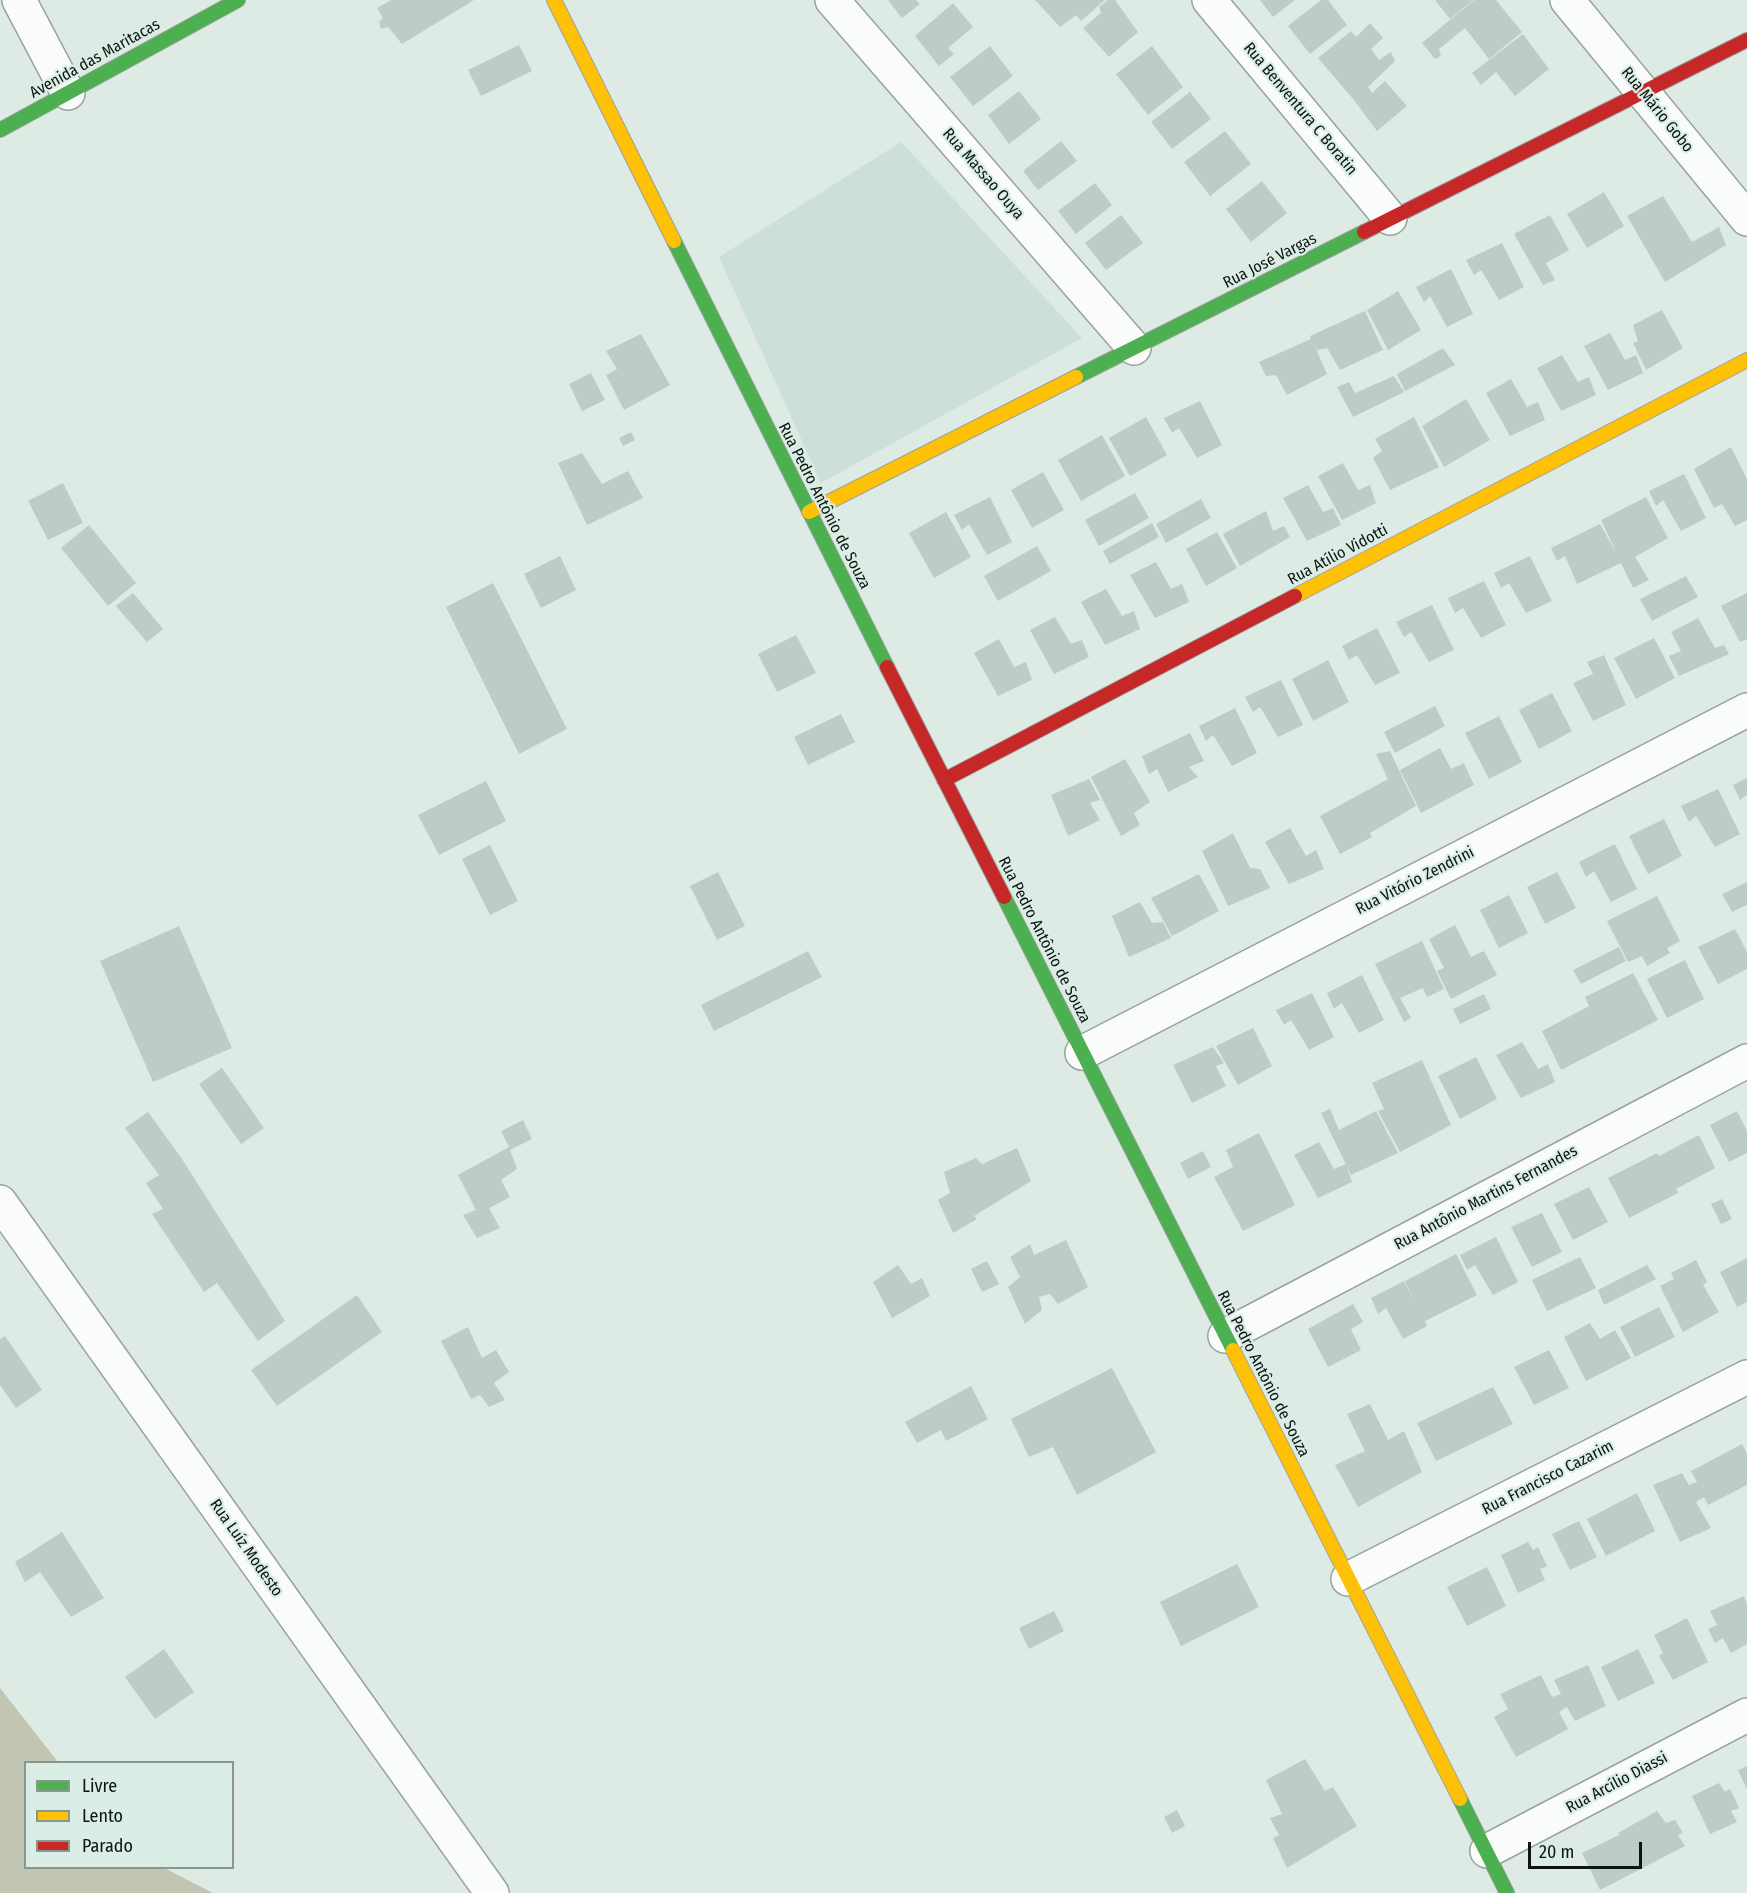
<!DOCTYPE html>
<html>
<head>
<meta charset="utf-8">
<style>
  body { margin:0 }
  #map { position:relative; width:1747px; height:1893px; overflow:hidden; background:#deeae4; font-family:"Fira Sans Condensed",sans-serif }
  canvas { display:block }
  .legend { position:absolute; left:24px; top:1761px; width:210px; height:108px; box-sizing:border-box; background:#daeee5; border:2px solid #889790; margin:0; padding:8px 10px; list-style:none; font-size:18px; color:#0d1411 }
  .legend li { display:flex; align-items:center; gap:12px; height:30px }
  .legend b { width:30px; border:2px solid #889790 }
  .scale { position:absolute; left:1528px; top:1842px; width:114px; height:27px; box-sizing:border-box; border:3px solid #0d1411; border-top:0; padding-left:8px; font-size:18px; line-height:21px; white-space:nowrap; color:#0d1411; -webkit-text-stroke:4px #daeee5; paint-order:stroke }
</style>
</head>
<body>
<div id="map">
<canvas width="1747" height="1893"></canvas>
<ul class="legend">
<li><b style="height:8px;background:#4caf50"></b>Livre</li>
<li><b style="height:8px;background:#ffc107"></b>Lento</li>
<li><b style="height:8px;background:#c62828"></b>Parado</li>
</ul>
<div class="scale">20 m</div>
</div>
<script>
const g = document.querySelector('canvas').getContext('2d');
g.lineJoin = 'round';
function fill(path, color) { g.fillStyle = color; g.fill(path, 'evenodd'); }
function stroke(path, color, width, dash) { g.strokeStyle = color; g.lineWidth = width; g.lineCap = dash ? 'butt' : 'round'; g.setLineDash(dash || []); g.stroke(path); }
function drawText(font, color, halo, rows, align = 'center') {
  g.font = font + ' "Fira Sans Condensed",sans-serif'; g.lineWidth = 4.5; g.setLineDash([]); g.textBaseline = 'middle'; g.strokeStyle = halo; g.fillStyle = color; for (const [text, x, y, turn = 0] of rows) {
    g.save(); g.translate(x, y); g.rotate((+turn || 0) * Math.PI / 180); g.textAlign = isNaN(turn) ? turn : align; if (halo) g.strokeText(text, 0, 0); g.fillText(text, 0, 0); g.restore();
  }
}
fill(new Path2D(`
  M 901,142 L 1082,338 L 821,483 L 719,257 Z`), '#cce0d8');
fill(new Path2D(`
  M 0,1688 L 58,1762 L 26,1762 L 26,1868 L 164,1868 L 213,1893 L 0,1893 Z`), '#c2c5b1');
fill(new Path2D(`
  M 391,0 L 474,0 L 402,44 L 388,27 L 381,29 L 379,22 L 383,18 L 377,8 Z
  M 888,0 L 916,0 L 920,4 L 902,18 Z
  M 1035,0 L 1105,0 L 1081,21 L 1076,15 L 1060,27 Z
  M 1108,0 L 1115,0 L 1138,32 L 1109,57 L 1083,28 L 1101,13 L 1099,7 Z
  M 1260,0 L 1295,0 L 1273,17 Z
  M 1321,0 L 1328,0 L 1347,25 L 1310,54 L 1288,26 Z
  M 1435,0 L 1473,0 L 1450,19 Z
  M 1474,0 L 1496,0 L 1522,32 L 1489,59 L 1465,28 L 1439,49 L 1441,56 L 1435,59 L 1422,43 Z
  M 953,3 L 973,27 L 948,48 L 954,54 L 939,66 L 915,36 Z
  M 1370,23 L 1383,38 L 1371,49 L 1379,60 L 1391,52 L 1395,61 L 1368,87 L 1372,93 L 1385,81 L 1407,106 L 1377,131 L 1354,100 L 1318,58 L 1351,31 L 1356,37 Z
  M 1523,34 L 1549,69 L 1515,96 L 1496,72 L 1481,85 L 1472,73 Z
  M 519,45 L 532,71 L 481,96 L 468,70 Z
  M 990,46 L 1013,76 L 973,106 L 950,77 Z
  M 1152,46 L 1183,87 L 1148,115 L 1116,74 Z
  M 1019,91 L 1041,119 L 1009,144 L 988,115 Z
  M 1190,92 L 1211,119 L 1172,149 L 1151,122 Z
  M 1225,131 L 1251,164 L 1210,196 L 1184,162 Z
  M 1061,141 L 1077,161 L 1038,190 L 1023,171 Z
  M 1262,181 L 1287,213 L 1251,242 L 1226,209 Z
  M 1095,183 L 1112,205 L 1076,234 L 1058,211 Z
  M 1604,192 L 1624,226 L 1587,248 L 1567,214 Z
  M 1663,196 L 1692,242 L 1719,227 L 1726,245 L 1665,282 L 1627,216 Z
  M 1121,215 L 1143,243 L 1106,270 L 1085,243 Z
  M 1550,215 L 1569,250 L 1546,263 L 1555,280 L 1543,285 L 1514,234 Z
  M 1502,243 L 1524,287 L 1499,300 L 1481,270 L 1474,275 L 1466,260 Z
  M 1451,269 L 1473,314 L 1447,327 L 1430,296 L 1424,302 L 1416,287 Z
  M 1398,291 L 1421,330 L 1388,350 L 1367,310 Z
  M 1662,310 L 1683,348 L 1646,370 L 1633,343 L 1638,341 L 1633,325 Z
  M 1365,311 L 1383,350 L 1340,370 L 1327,348 L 1317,350 L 1313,342 L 1327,374 L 1287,395 L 1276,375 L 1266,376 L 1259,362 L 1311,339 L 1310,336 Z
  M 1610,333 L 1625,360 L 1636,355 L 1643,373 L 1608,390 L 1584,346 Z
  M 641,334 L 670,385 L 624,410 L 606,375 L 617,369 L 606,351 Z
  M 1443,348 L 1455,365 L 1405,391 L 1397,374 Z
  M 1562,355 L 1578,382 L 1589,377 L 1596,395 L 1561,411 L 1537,368 Z
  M 591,373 L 605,400 L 582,411 L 569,384 Z
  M 1394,376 L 1404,392 L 1353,417 L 1337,387 L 1349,382 L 1355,393 Z
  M 1511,379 L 1527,407 L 1538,402 L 1545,420 L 1510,436 L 1486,393 Z
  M 1466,399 L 1490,440 L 1444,467 L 1422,426 Z
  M 1200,401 L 1222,445 L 1197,458 L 1179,428 L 1172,433 L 1164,418 Z
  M 1146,417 L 1167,455 L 1130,476 L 1109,438 Z
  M 1414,417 L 1439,467 L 1390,490 L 1373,458 L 1382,451 L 1375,439 Z
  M 631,432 L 635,440 L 623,446 L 619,438 Z
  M 1102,435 L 1125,476 L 1081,501 L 1058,460 Z
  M 1731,447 L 1747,479 L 1747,520 L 1735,526 L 1722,504 L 1714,508 L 1694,469 Z
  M 582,453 L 602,484 L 628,471 L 643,498 L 587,525 L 558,463 Z
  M 1343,463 L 1358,490 L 1370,485 L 1376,503 L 1342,520 L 1318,476 Z
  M 1043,472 L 1064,510 L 1032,528 L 1011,490 Z
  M 1684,474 L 1706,518 L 1681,531 L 1663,500 L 1656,506 L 1649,491 Z
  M 63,483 L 83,523 L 48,540 L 28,501 Z
  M 1308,485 L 1323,512 L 1333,508 L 1341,525 L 1307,541 L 1283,498 Z
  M 1135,493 L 1149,518 L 1099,546 L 1085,520 Z
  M 990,497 L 1012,542 L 987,555 L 969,524 L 962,530 L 954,515 Z
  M 1646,497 L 1668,538 L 1635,557 L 1649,580 L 1633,588 L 1621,563 L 1577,584 L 1565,556 L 1557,561 L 1551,548 L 1600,524 L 1617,554 L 1601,520 Z
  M 1201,499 L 1211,518 L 1166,543 L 1156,524 Z
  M 1266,511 L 1273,531 L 1284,526 L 1290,537 L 1240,566 L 1223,534 Z
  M 946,512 L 971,557 L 934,578 L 909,533 Z
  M 1152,523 L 1159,537 L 1110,564 L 1103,551 Z
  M 89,525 L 136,583 L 108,606 L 61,548 Z
  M 1217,532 L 1237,568 L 1206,586 L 1186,549 Z
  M 1037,546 L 1051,571 L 998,601 L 984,576 Z
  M 560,556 L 576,590 L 541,608 L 524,574 Z
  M 1530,556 L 1552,601 L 1526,613 L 1509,583 L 1501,588 L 1494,573 Z
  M 1156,562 L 1171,589 L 1182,584 L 1189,602 L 1155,618 L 1130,575 Z
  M 1686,576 L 1698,597 L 1652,621 L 1640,599 Z
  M 1484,581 L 1506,625 L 1481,638 L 1463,608 L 1455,613 L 1448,598 Z
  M 493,583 L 567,729 L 519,754 L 446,607 Z
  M 1106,589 L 1122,616 L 1134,611 L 1140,629 L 1105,645 L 1081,602 Z
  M 133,593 L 163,629 L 147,642 L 116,606 Z
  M 1747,593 L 1747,639 L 1740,642 L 1721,606 Z
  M 1432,605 L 1454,650 L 1429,662 L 1411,632 L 1404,637 L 1396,622 Z
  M 1055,617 L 1071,644 L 1082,640 L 1089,657 L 1054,674 L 1030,630 Z
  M 1698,618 L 1715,648 L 1724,645 L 1729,654 L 1679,676 L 1669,656 L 1681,651 L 1671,632 Z
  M 1377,628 L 1400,673 L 1375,685 L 1357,655 L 1349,660 L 1342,646 Z
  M 796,635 L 816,673 L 777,692 L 758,654 Z
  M 1654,638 L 1675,678 L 1636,699 L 1614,658 Z
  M 999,639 L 1014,667 L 1026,662 L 1032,680 L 998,696 L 974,653 Z
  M 1604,655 L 1626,705 L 1593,721 L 1573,683 L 1593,674 L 1587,662 Z
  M 1328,660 L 1349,702 L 1313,721 L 1292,679 Z
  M 1281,680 L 1303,725 L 1278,737 L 1260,707 L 1253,712 L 1245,697 Z
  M 1552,693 L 1572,731 L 1539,749 L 1519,710 Z
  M 1435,706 L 1445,726 L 1395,753 L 1384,732 Z
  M 1235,708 L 1257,753 L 1232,766 L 1213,735 L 1206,741 L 1199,726 Z
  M 841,714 L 855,742 L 808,765 L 794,737 Z
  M 1499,716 L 1522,762 L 1489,779 L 1465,733 Z
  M 1190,733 L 1204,761 L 1189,767 L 1198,777 L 1168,792 L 1157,769 L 1149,774 L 1142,756 Z
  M 1440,748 L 1451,769 L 1464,763 L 1474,785 L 1421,813 L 1400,770 Z
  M 1390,751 L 1416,806 L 1370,833 L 1372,837 L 1340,854 L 1320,816 L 1388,779 L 1376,754 Z
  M 1125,759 L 1150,802 L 1134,813 L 1140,825 L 1121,836 L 1091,777 Z
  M 1747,778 L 1747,795 L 1740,800 L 1733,785 Z
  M 1089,779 L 1100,800 L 1090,803 L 1100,820 L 1068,836 L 1051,795 Z
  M 486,781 L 506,821 L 439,855 L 418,815 Z
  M 1718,789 L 1740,834 L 1715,847 L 1696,816 L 1689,822 L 1681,806 Z
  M 1664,819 L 1682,856 L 1648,874 L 1629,836 Z
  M 1290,828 L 1306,856 L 1316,850 L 1324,869 L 1289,884 L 1265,842 Z
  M 1233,833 L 1250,868 L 1260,869 L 1270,888 L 1228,906 L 1202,851 Z
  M 1615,844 L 1637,889 L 1611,902 L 1594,871 L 1586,877 L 1579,862 Z
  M 490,845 L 518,901 L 490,915 L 462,859 Z
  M 718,872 L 745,926 L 717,940 L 690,886 Z
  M 1557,872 L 1576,908 L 1545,924 L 1527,887 Z
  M 1199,874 L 1219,911 L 1172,936 L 1151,898 Z
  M 1747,882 L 1747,905 L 1732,912 L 1722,894 Z
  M 1509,895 L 1528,933 L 1499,948 L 1480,910 Z
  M 1657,896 L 1680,941 L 1667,948 L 1670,953 L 1647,966 L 1642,956 L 1628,962 L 1607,921 Z
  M 1140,902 L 1152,923 L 1163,922 L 1171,938 L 1129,957 L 1112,916 Z
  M 1455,925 L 1471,957 L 1484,951 L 1497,975 L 1451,999 L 1437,971 L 1444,968 L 1429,939 Z
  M 179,926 L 232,1048 L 153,1082 L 100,961 Z
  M 1735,929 L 1747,952 L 1747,969 L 1718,984 L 1698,947 Z
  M 1422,941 L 1444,989 L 1427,997 L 1423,988 L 1400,998 L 1411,1018 L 1404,1022 L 1375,964 Z
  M 1619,947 L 1626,961 L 1581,984 L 1573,970 Z
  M 808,951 L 822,977 L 714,1031 L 701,1005 Z
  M 1685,960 L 1704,999 L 1667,1018 L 1647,979 Z
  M 1633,973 L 1658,1020 L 1561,1070 L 1542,1031 L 1589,1006 L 1585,997 Z
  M 1362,975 L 1384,1020 L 1359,1033 L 1342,1003 L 1334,1009 L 1327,993 Z
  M 1312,993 L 1334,1037 L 1309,1050 L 1291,1020 L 1284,1025 L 1276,1010 Z
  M 1484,994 L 1491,1009 L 1460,1024 L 1453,1009 Z
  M 1253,1028 L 1272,1066 L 1238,1085 L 1216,1046 Z
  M 1522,1042 L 1538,1069 L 1548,1064 L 1555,1082 L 1521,1098 L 1496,1055 Z
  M 1213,1047 L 1224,1063 L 1216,1066 L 1226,1086 L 1192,1103 L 1173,1065 Z
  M 1476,1057 L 1497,1099 L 1460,1119 L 1438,1076 Z
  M 1422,1060 L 1451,1125 L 1400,1152 L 1378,1111 L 1384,1109 L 1372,1083 Z
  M 222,1068 L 264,1128 L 241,1144 L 199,1084 Z
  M 1330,1109 L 1339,1130 L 1376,1111 L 1398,1153 L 1351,1175 L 1321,1113 Z
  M 1737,1111 L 1747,1131 L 1747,1153 L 1729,1162 L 1710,1125 Z
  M 148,1112 L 182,1159 L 285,1321 L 258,1341 L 217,1283 L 204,1292 L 152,1214 L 163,1209 L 146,1183 L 159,1175 L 125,1128 Z
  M 523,1120 L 532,1139 L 510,1150 L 517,1169 L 501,1180 L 510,1197 L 489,1208 L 500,1228 L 477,1238 L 463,1215 L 476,1210 L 458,1175 L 509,1147 L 501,1131 Z
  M 1259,1133 L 1295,1205 L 1243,1231 L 1214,1177 L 1233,1167 L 1226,1150 Z
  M 1699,1135 L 1715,1168 L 1676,1189 L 1678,1193 L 1629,1218 L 1608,1178 L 1657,1153 L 1659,1156 Z
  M 1319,1142 L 1334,1169 L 1346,1164 L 1352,1182 L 1318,1198 L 1294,1155 Z
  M 1017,1148 L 1031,1181 L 974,1216 L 977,1219 L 953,1233 L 938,1200 L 950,1193 L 944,1172 L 976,1158 L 982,1164 Z
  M 1203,1151 L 1211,1167 L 1188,1179 L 1180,1163 Z
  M 1589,1187 L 1608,1222 L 1573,1240 L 1554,1204 Z
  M 1722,1199 L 1732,1219 L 1721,1224 L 1711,1204 Z
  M 1542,1213 L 1562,1252 L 1532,1267 L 1511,1227 Z
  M 1496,1237 L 1518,1282 L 1493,1295 L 1475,1265 L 1467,1270 L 1460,1255 Z
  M 1066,1240 L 1088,1287 L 1058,1304 L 1050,1294 L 1039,1297 L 1042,1310 L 1025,1324 L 1008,1287 L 1020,1277 L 1010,1257 L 1030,1244 L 1034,1255 Z
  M 1456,1254 L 1477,1295 L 1425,1321 L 1427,1326 L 1403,1339 L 1386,1308 L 1378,1314 L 1371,1298 L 1404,1281 L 1416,1305 L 1405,1281 Z
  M 1580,1257 L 1596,1288 L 1547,1311 L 1532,1280 Z
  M 1747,1258 L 1747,1302 L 1737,1307 L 1720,1272 Z
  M 1696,1260 L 1707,1282 L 1703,1285 L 1719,1312 L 1683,1332 L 1660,1286 L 1674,1279 L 1671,1273 Z
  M 987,1261 L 999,1284 L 982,1292 L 971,1269 Z
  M 898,1265 L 911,1284 L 922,1278 L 930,1296 L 892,1318 L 873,1282 Z
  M 1647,1265 L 1656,1279 L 1604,1305 L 1598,1290 Z
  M 357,1295 L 382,1332 L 277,1406 L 251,1370 Z
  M 1353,1304 L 1363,1322 L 1351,1329 L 1361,1350 L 1328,1367 L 1308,1329 Z
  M 1659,1307 L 1675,1337 L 1635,1357 L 1620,1327 Z
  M 1590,1323 L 1600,1339 L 1615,1330 L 1631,1358 L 1586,1381 L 1564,1337 Z
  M 468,1327 L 482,1358 L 496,1350 L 509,1372 L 494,1383 L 505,1400 L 489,1407 L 480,1395 L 471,1399 L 441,1341 Z
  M 5,1336 L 42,1390 L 16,1408 L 0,1385 L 0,1339 Z
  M 1549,1350 L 1569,1388 L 1534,1405 L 1514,1367 Z
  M 1112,1368 L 1156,1452 L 1077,1495 L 1053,1447 L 1029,1457 L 1011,1419 Z
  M 971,1386 L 988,1419 L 946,1441 L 941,1430 L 917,1443 L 905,1422 Z
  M 1493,1387 L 1513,1424 L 1436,1461 L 1417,1423 Z
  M 1370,1404 L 1388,1440 L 1404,1431 L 1422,1472 L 1358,1507 L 1335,1465 L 1365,1451 L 1347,1414 Z
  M 1742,1444 L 1747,1454 L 1747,1485 L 1708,1505 L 1704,1497 L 1696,1502 L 1711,1528 L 1680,1542 L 1653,1485 L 1682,1473 L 1689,1485 L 1697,1482 L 1691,1471 Z
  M 1637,1493 L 1655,1531 L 1606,1556 L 1587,1519 Z
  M 1579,1521 L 1597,1557 L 1570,1570 L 1552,1534 Z
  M 62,1532 L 104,1598 L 71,1617 L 40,1572 L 25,1582 L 15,1562 Z
  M 1528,1542 L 1533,1550 L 1538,1547 L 1547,1566 L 1540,1569 L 1545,1580 L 1518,1593 L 1501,1555 Z
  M 1237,1564 L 1259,1607 L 1181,1646 L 1160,1602 Z
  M 1487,1567 L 1506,1606 L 1467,1626 L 1447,1587 Z
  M 1744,1596 L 1747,1604 L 1747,1644 L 1731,1653 L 1723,1638 L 1715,1643 L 1708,1629 L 1717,1625 L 1710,1611 Z
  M 1054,1611 L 1064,1631 L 1029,1649 L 1019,1628 Z
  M 1687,1618 L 1708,1662 L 1673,1680 L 1659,1656 L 1663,1653 L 1654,1635 Z
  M 164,1649 L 194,1692 L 155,1719 L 125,1677 Z
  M 1638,1649 L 1655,1683 L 1618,1701 L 1601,1667 Z
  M 1588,1665 L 1606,1706 L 1575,1721 L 1567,1707 L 1559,1712 L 1568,1729 L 1516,1757 L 1494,1717 L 1508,1709 L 1500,1694 L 1541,1675 L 1552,1697 L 1561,1694 L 1554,1680 Z
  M 1305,1759 L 1325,1791 L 1333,1787 L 1357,1826 L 1287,1868 L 1273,1838 L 1279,1835 L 1270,1818 L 1282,1814 L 1266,1780 Z
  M 1747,1766 L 1747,1790 L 1738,1770 Z
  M 1719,1783 L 1725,1792 L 1730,1789 L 1739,1808 L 1731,1811 L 1737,1822 L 1710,1834 L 1692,1796 Z
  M 1177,1810 L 1185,1826 L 1172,1833 L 1164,1817 Z
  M 1657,1811 L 1666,1823 L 1675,1820 L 1683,1833 L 1678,1835 L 1685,1846 L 1600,1890 L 1582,1853 L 1619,1835 L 1618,1833 Z`), '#beccc9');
const street = new Path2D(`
  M 19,0 L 68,93
  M 832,0 L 1134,348
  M 1209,0 L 1390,218
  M 1567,0 L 1747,219
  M 1082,1053 L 1747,710
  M 0,1202 L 492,1893
  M 1225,1336 L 1747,1061
  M 1348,1579 L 1747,1377
  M 1487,1851 L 1747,1715`);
const fast = new Path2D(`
  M 0,130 L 238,0
  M 674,241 L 887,667
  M 1076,377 L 1364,232
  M 1004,897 L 1233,1350
  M 1460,1799 L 1507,1893`);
const slow = new Path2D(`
  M 554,0 L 674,241
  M 809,512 L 1076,377
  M 1295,596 L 1747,360
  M 1233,1350 L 1460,1799`);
const jam = new Path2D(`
  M 1364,232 L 1747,40
  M 887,667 L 1004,897
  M 944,780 L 1295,596`);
stroke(street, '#99a29e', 36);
stroke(fast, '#99a29e', 16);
stroke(slow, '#99a29e', 16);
stroke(jam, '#99a29e', 16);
stroke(street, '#fafcfb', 33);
stroke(fast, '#4caf50', 14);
stroke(slow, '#ffc107', 14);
stroke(jam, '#c62828', 14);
drawText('16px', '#0d1411', '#daeee5', [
  ["Avenida das Maritacas",95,59,-29],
  ["Rua Benventura C Boratin",1300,109,50],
  ["Rua Mário Gobo",1657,110,51],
  ["Rua Massao Ouya",983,174,49],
  ["Rua José Vargas",1270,261,-27],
  ["Rua Pedro Antônio de Souza",824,506,63],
  ["Rua Atílio Vidotti",1338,555,-28],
  ["Rua Vitório Zendrini",1415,881,-27],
  ["Rua Pedro Antônio de Souza",1044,940,63],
  ["Rua Antônio Martins Fernandes",1486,1198,-28],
  ["Rua Pedro Antônio de Souza",1263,1374,63],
  ["Rua Francisco Cazarim",1548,1478,-27],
  ["Rua Luíz Modesto",246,1548,55],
  ["Rua Arcílio Diassi",1617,1783,-28]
]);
</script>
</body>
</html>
